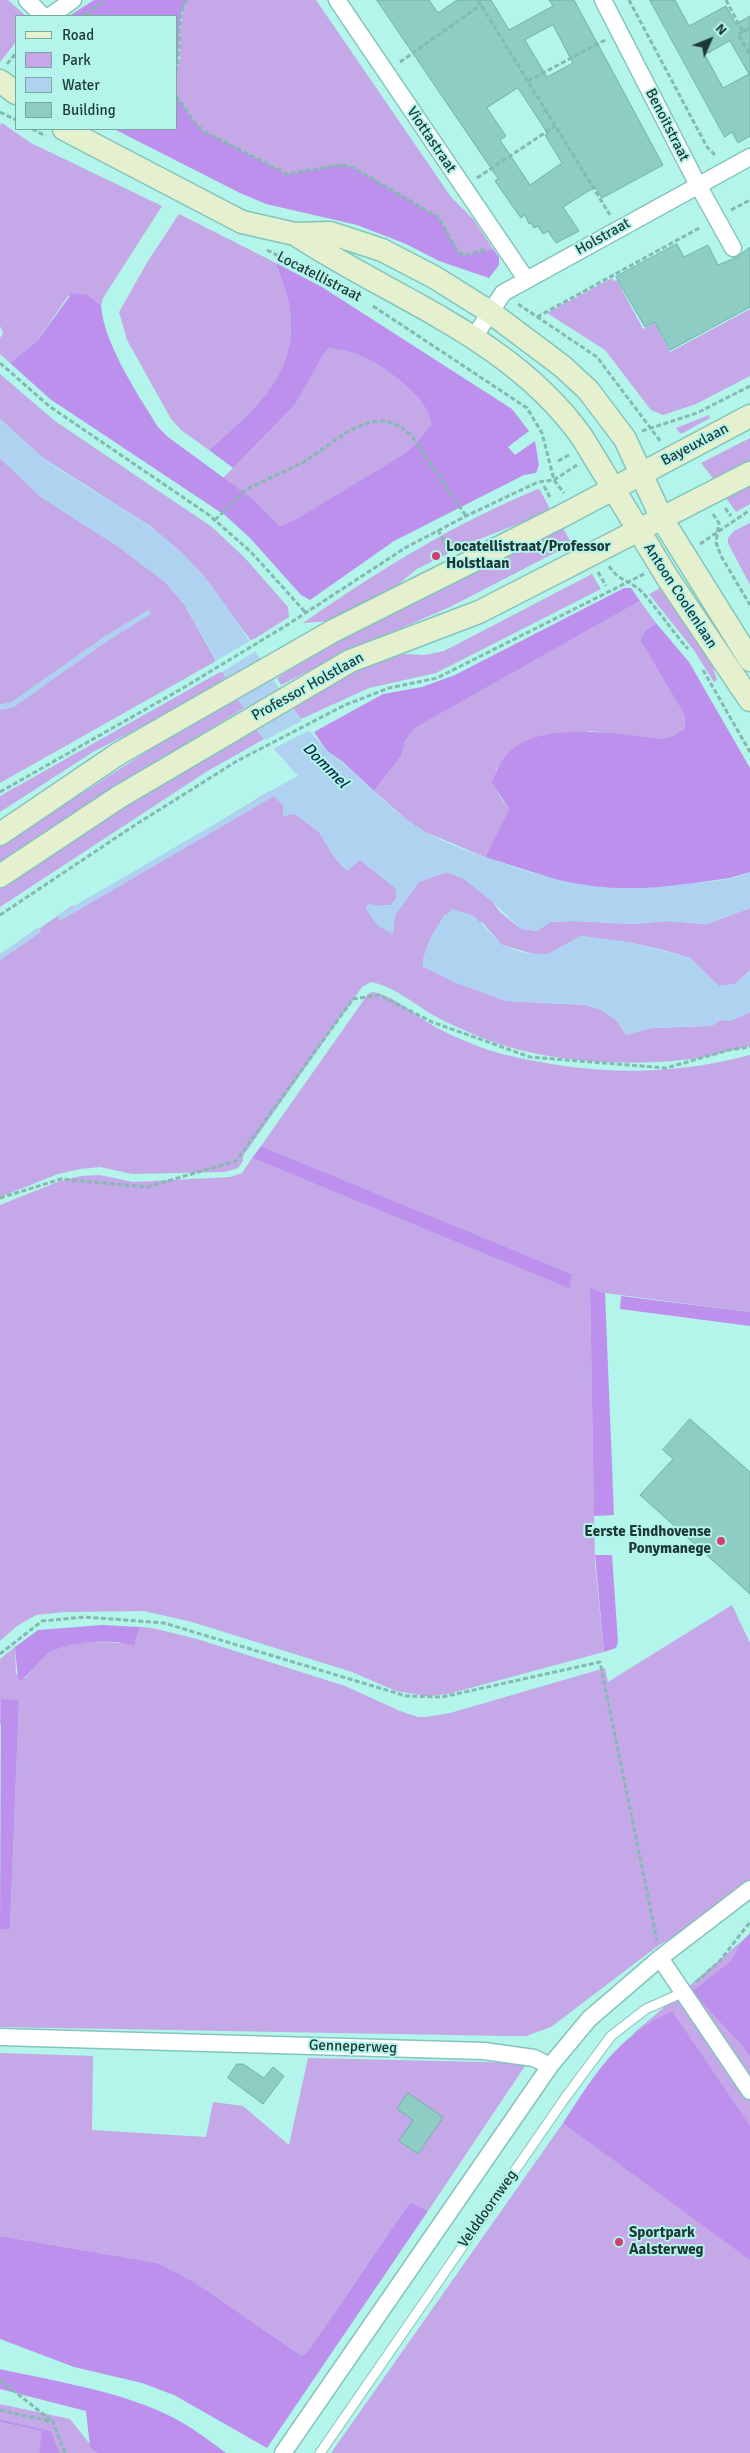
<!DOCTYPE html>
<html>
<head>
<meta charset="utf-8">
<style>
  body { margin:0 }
  #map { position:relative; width:750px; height:2453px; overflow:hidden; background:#b3f4eb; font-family:Signika,sans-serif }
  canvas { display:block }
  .legend { position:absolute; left:15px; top:15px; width:162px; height:115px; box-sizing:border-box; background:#b3f4eb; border:1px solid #77a9a2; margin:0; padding:6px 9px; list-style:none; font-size:15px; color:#1e3935 }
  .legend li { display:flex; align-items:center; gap:10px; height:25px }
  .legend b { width:25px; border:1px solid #77a9a2 }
  .north { position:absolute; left:685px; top:15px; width:50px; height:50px; -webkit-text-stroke:4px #b3f4eb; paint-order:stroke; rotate:46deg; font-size:14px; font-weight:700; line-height:20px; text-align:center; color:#1e3935 }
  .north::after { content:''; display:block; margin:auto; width:18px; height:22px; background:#1e3935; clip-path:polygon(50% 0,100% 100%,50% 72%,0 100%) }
</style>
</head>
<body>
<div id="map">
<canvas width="750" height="2453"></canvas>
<ul class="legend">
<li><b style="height:6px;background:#e5f1ce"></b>Road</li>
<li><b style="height:14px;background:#c5a8e7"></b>Park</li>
<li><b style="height:14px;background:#afd2f0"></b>Water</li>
<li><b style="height:14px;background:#8dcdc4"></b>Building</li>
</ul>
<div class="north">N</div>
</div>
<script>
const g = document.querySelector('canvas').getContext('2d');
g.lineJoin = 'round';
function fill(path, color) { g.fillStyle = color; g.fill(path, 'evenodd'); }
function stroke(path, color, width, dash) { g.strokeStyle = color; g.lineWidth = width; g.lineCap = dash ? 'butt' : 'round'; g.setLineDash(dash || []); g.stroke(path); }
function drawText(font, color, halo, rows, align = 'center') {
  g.font = font + ' Signika,sans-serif'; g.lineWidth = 4; g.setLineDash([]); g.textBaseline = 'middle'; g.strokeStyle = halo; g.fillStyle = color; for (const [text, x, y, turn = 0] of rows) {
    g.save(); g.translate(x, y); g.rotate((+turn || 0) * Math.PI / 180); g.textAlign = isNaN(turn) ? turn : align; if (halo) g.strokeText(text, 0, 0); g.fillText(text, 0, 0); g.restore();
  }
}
fill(new Path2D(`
  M 0,0 L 8,0 L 26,16 L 16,16 L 16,42 L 0,62 Z
  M 187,0 L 316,0 L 451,197 L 474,220 L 493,249 L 465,255 L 458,252 L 437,217 L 354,168 L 333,166 L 287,174 L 203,131 L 192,119 L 176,96 L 176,71 L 180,60 L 180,31 L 184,4 Z
  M 2,123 L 31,143 L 162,206 L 103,298 L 101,305 L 88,295 L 68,296 L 38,340 L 10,363 L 0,354 L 0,338 L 3,333 L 0,326 L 0,125 Z
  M 179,214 L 276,263 C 282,282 291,302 291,323 C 292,382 248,415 209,450 L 181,430 L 171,419 L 127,340 L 119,312 L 148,261 Z
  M 612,278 L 614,281 L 617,280 L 643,329 L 655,323 L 670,352 L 750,309 L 750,376 L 696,404 L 663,415 L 651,410 L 605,350 L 547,313 Z
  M 329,348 C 339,350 350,351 359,355 C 382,365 430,397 431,425 L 411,448 L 399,457 L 296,519 L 280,526 L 254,500 L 223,478 L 295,405 L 324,352 Z
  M 0,374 L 55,421 L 212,527 L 245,558 L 288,607 L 289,617 L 251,641 L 203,575 L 181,552 L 150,526 L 43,458 L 0,419 Z
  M 709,415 L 710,418 L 681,434 L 676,428 Z
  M 750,438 L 750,461 L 715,481 L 701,463 Z
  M 0,458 L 41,497 L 119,547 L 165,582 L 184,604 L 216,661 L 0,783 Z
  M 750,481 L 750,504 L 736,512 L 724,495 Z
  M 538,489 L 540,490 L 551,511 L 467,544 L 417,569 L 384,596 L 334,621 L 303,623 C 378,571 453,524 538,489 Z
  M 750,523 L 750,585 L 728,543 L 728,538 L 734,531 Z
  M 561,525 L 572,544 L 450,607 L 344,653 L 281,685 L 277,678 L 333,642 Z
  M 592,574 L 601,589 L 436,673 L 369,688 L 301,719 L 292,707 L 371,660 L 402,654 L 425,655 L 444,651 Z
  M 664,586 L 710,657 L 717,680 L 714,682 L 693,649 L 649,594 Z
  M 640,601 L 656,623 L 645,631 L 640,640 L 685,716 L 684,729 L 672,736 L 661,739 L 590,731 L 497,768 L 493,783 L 500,797 L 509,809 L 485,857 L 425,832 L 408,821 L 374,791 L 402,755 L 405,741 L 415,728 Z
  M 222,671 L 226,678 L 156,719 L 93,752 L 0,812 L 0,796 Z
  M 238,699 L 244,708 L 114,789 L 0,866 L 0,846 L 168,738 Z
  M 256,729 L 264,739 L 206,772 L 0,907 L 0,888 L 124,805 Z
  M 270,791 L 283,805 L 319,832 L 335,858 L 347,871 L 360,860 L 397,889 L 396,899 L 391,905 L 379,906 L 369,904 L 392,934 L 395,915 L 419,882 L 447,872 L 464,879 L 492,901 L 500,912 L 521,929 L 537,931 L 550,922 L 574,921 L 633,924 L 667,921 L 707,924 L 750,908 L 750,970 L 735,984 L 719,986 L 690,958 L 667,951 L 633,943 L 581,936 L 548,954 L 534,954 L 502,945 L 483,923 L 445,915 C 436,928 422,952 423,967 L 505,1001 L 586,1005 L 602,1010 L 617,1021 L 626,1035 L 651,1028 L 711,1026 L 721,1020 L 730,1021 L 750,1012 L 750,1046 C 728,1051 706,1058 683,1060 C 616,1067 534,1061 473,1034 C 460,1028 447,1023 435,1016 C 413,1004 396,987 371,982 L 362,987 L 243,1156 L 243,1161 L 238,1168 L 225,1172 L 132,1174 L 100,1167 L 80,1169 L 58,1174 L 0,1197 L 0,956 L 72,906 L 81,905 Z
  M 373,992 C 394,996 411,1012 429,1023 C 441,1031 456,1037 470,1043 C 495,1054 523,1059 551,1064 C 620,1075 681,1073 750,1055 L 750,1312 L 605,1293 L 590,1288 L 595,1564 L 604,1652 L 448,1694 L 426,1696 L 396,1691 L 352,1672 L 192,1622 L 144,1611 L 64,1612 L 36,1615 L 17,1626 L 0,1641 L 0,1205 L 60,1181 L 81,1176 L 100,1175 L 133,1182 L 230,1177 L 242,1173 L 252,1158 L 570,1289 L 572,1274 L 261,1146 L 368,994 Z
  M 732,1605 L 750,1643 L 750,1882 L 695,1925 L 659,1945 L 551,2027 L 526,2036 L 506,2036 L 0,2027 L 0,1930 L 10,1929 L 19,1701 L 0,1725 L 0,1659 L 15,1647 L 16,1674 L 26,1678 C 32,1670 39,1660 46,1654 C 68,1638 101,1643 126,1643 L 134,1646 L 140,1627 L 152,1628 L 197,1639 L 345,1686 L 400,1711 L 418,1717 L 426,1717 L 450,1713 L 605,1668 L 608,1682 Z
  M 750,1934 L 750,2453 L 331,2453 L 563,2123 L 568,2126 L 635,2032 Z
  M 0,2053 L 93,2056 L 92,2130 L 206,2137 L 213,2102 L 243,2106 L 289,2145 L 308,2058 L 527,2063 L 428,2211 L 413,2203 L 408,2205 L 309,2350 L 302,2356 L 196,2283 L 158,2263 L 0,2236 Z
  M 0,2404 L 70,2419 L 97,2453 L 60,2453 L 51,2431 L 0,2419 Z
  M 0,2422 L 43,2431 L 39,2453 L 0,2453 Z`), '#c5a8e7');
fill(new Path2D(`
  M 94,0 L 187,0 C 175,15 182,52 176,71 L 176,16 L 69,16 Z
  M 176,96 L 192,119 L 203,131 L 287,174 L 333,166 L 343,165 L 354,168 L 438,217 L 458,252 L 465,255 L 493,249 L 499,257 L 499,265 L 489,278 L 439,261 L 406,244 L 357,225 L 266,204 L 240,193 L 114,129 L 176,129 Z
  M 276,263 L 322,287 L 512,409 L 529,431 L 508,447 L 515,455 L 535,441 L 539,465 L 536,473 L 524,475 L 394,541 L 310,600 L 301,595 L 250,538 L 226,516 L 50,399 L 10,363 L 38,340 L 72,293 L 88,295 L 101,305 C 103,342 138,395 158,427 L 168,437 L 254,500 L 280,526 L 296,519 L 399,457 L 411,448 L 431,425 C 430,397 382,365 359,355 C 350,351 339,350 329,348 L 324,353 L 295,405 L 233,468 L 209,450 C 248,415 292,382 291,323 C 291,302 282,282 276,263 Z
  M 624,588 L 631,588 L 640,601 L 415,728 L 405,741 L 402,755 L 374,791 L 343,762 L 327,751 L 314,732 L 383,694 L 422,687 L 455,675 Z
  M 656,623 L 689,662 L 750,768 L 750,872 L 730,878 L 661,888 L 601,889 L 570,884 L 485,857 L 509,809 L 492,783 C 496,770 503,756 514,748 C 547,722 622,734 661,739 L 672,736 L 684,729 L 685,716 L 640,640 L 645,631 Z
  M 261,1146 L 572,1274 L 570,1289 L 252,1158 Z
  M 590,1288 L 605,1293 L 614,1515 L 594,1516 Z
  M 621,1296 L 750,1312 L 750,1326 L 620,1309 Z
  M 595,1555 L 612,1555 L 618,1642 L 616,1648 L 604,1652 Z
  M 102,1625 L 140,1627 L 134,1646 C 115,1638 62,1641 46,1655 C 36,1663 31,1674 21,1680 L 18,1679 L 15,1647 L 38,1630 Z
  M 1,1699 L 19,1701 L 10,1929 L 0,1930 Z
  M 750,1933 L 750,2057 L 741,2044 L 692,1992 L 732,1960 L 741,1943 Z
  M 672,2011 L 750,2126 L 750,2260 L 563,2123 C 596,2073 616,2037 672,2011 Z
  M 413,2203 L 428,2211 L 267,2448 L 174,2395 L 142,2383 L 74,2367 L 0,2339 L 0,2236 L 158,2263 L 196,2283 L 302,2356 L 309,2350 L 408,2205 Z
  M 0,2369 C 58,2382 122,2391 176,2419 C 194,2429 210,2441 226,2453 L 97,2453 L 90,2447 L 86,2411 L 0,2389 Z
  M 0,2419 L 51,2431 L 60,2453 L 39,2453 L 42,2431 L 0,2422 Z`), '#be90ee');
fill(new Path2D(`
  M 0,419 C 20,438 41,458 65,473 C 104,499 147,520 181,552 C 241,609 269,690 326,749 C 333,757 343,762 351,770 C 371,787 389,808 411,823 C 434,839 461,849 488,858 C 561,884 607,895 685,884 C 706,882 731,881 750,872 L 750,908 L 707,924 L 667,921 L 633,924 L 574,921 L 550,922 L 537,931 L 521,929 L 492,901 L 464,879 L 447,872 L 419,882 L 395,915 L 393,934 L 378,926 L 365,908 L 369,904 L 379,906 L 391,905 L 396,899 L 396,889 L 360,860 L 347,871 L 335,858 L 319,832 L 295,814 L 283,816 L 283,805 L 270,791 L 298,776 L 256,729 L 184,604 L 165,582 L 119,547 L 41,497 L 0,458 Z
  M 453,909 L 474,916 L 502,945 L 521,952 L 534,954 L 548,954 L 581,936 L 633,943 L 690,958 L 719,986 L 735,984 L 750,970 L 750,1012 L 730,1021 L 721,1020 L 711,1026 L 651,1028 L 626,1035 L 617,1021 L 602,1010 L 586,1005 L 505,1001 L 456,983 L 423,967 C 422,950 439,918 453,909 Z`), '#afd2f0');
fill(new Path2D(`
  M 253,639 L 259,649 L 220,673 L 214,662 Z
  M 305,719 L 312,729 L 271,750 L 263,741 Z`), '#b3f4eb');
stroke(new Path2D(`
  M 0,707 L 12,705 L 107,638 L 148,613
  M 61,917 L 279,790
  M 0,957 L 38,931`), '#afd2f0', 5.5);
const building = new Path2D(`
  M 377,0 L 429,0 L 438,13 L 457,0 L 491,0 L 509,30 L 553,6 L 549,0 L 574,0 L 663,165 L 602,198 L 595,187 L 563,207 L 579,231 L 556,243 L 548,231 L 543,234 L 538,226 L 534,228 L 531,223 L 529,224 L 525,215 L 521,218 L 495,181 L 498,179 ZM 553,25 L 573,63 L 547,77 L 525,40 ZM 518,88 L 548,134 L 545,135 L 562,163 L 530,185 L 500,140 L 506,136 L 487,108 Z
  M 650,0 L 675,0 L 689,26 L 726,6 L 736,24 L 750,16 L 750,136 L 738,143 L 732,132 L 725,137 ZM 730,41 L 749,74 L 723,88 L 705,55 Z
  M 677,244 L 684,257 L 708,245 L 718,265 L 737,257 L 750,247 L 750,307 L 670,350 L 655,322 L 645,327 L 616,277 Z
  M 690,1419 L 750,1472 L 750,1594 L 640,1495 L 673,1459 L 663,1450 Z
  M 237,2064 L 243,2064 L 264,2078 L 273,2067 L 284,2076 L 263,2104 L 228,2078 Z
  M 408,2093 L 443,2117 L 418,2154 L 399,2141 L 413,2120 L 397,2109 Z`);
fill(building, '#8dcdc4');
stroke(building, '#71b0a8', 1);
const service = new Path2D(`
  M 320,2453 L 565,2098 L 611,2036 L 646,2009 L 682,1993`);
const minor = new Path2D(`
  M 27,0 L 43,16
  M 337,0 L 526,279
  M 603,0 L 698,185 L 733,248
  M 50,16 L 73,0
  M 474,337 L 503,293 L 750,157
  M 660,1958 L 750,2091
  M 0,2037 L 484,2051 L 534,2058 L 550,2066
  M 283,2453 L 550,2066 L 589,2019 L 660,1958 L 750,1889`);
const secondary = new Path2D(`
  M 0,81 L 16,93
  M 64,129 L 242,222 L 295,234 L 330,233 L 382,250 L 434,277 L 490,312 L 562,366 L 588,390 L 625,439 L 662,519 L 750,660
  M 295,234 C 393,299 511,337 582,437 L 667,577 L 750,700
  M 0,834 L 118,754 L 333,631 L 562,516 L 750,416
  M 0,876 L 119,797 L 350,661 L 479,612 L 750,473`);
stroke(service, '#85c4bc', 11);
stroke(minor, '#85c4bc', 19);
stroke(secondary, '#85c4bc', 25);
stroke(new Path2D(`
  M 478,0 L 610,215
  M 629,0 L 707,147 L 716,156
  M 726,0 L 743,32 L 750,28
  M 85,15 L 104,0
  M 743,32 L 738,34 L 750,55
  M 400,62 L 481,5
  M 7,64 L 16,53
  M 176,71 C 182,52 175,15 187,0
  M 528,81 L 605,40
  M 176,96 L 192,119 L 203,131 L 287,174 L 333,166 L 343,165 L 354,168 L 438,217 L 458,252 L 465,255 L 485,250
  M 0,112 L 16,120
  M 32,129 L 46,136
  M 477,178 L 555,126
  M 731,210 L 750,200
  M 267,250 L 343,289
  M 518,304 L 597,357 L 661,442
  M 373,306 L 527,408 L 542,433 L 554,480 L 564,493
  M 537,317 L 701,227
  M 0,363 L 49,406 L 209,515 L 251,552 L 306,613
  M 642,431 L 697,413 L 750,386
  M 558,461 L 569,455
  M 544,486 L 551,499
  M 725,508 L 731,516
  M 713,514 L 719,523 L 716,542 L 721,556 L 750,605
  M 215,520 L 247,489 L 304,462 L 350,430 L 370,422 L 385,421 L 400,426 L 412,436 L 466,516
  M 438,530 L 448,549 L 445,551
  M 700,544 L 750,510
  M 609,566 C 618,581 632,581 643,593 C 659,611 672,631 688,649
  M 598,572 L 606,586
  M 703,670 L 750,752
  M 0,792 L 183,688 L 287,625 L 405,548 L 466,516 L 538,482 L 554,480 L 577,465
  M 0,915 L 135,825 L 237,761 L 345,705 L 389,688 L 437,678 L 644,574
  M 0,1198 L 61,1179 L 147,1187 L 236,1161 L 353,999 L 379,995 L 432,1022 L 530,1057 L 666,1068 L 729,1050 L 750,1047
  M 0,1654 L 42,1621 L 85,1617 L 164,1623 L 406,1696 L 442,1697 L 600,1662 L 657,1941
  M 696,1982 L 719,1962 L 750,1922
  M 0,2380 L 52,2421
  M 0,2410 L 53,2422 L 65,2453`), '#84b9b2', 3, [5, 2.5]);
stroke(service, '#fff', 9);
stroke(minor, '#fff', 16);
stroke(secondary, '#e5f1ce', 22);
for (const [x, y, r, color] of [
  [436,556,5,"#cd406d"],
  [721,1541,5,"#cd406d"],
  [619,2242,5,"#cd406d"]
]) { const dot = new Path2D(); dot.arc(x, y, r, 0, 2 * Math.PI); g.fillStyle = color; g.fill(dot); stroke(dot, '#b3f4eb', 2); }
drawText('15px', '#1e3935', '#b3f4eb', [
  ["Benoitstraat",667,125,63],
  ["Viottastraat",431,140,56],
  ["Holstraat",603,237,-29],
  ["Locatellistraat",319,277,27],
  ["Bayeuxlaan",695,445,-28],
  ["Antoon Coolenlaan",680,596,57],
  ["Professor Holstlaan",308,687,-29],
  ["Genneperweg",353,2047,2],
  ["Velddoornweg",488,2209,-55]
]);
drawText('bold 15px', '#1e3935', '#b3f4eb', [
  ["Locatellistraat/Professor",446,547],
  ["Holstlaan",446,564],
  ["Eerste Eindhovense",711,1532,"right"],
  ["Ponymanege",711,1549,"right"],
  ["Sportpark",629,2233],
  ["Aalsterweg",629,2250]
], 'left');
drawText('italic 16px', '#052e4b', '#b3f4eb', [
  ["Dommel",325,766,45]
]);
</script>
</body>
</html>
